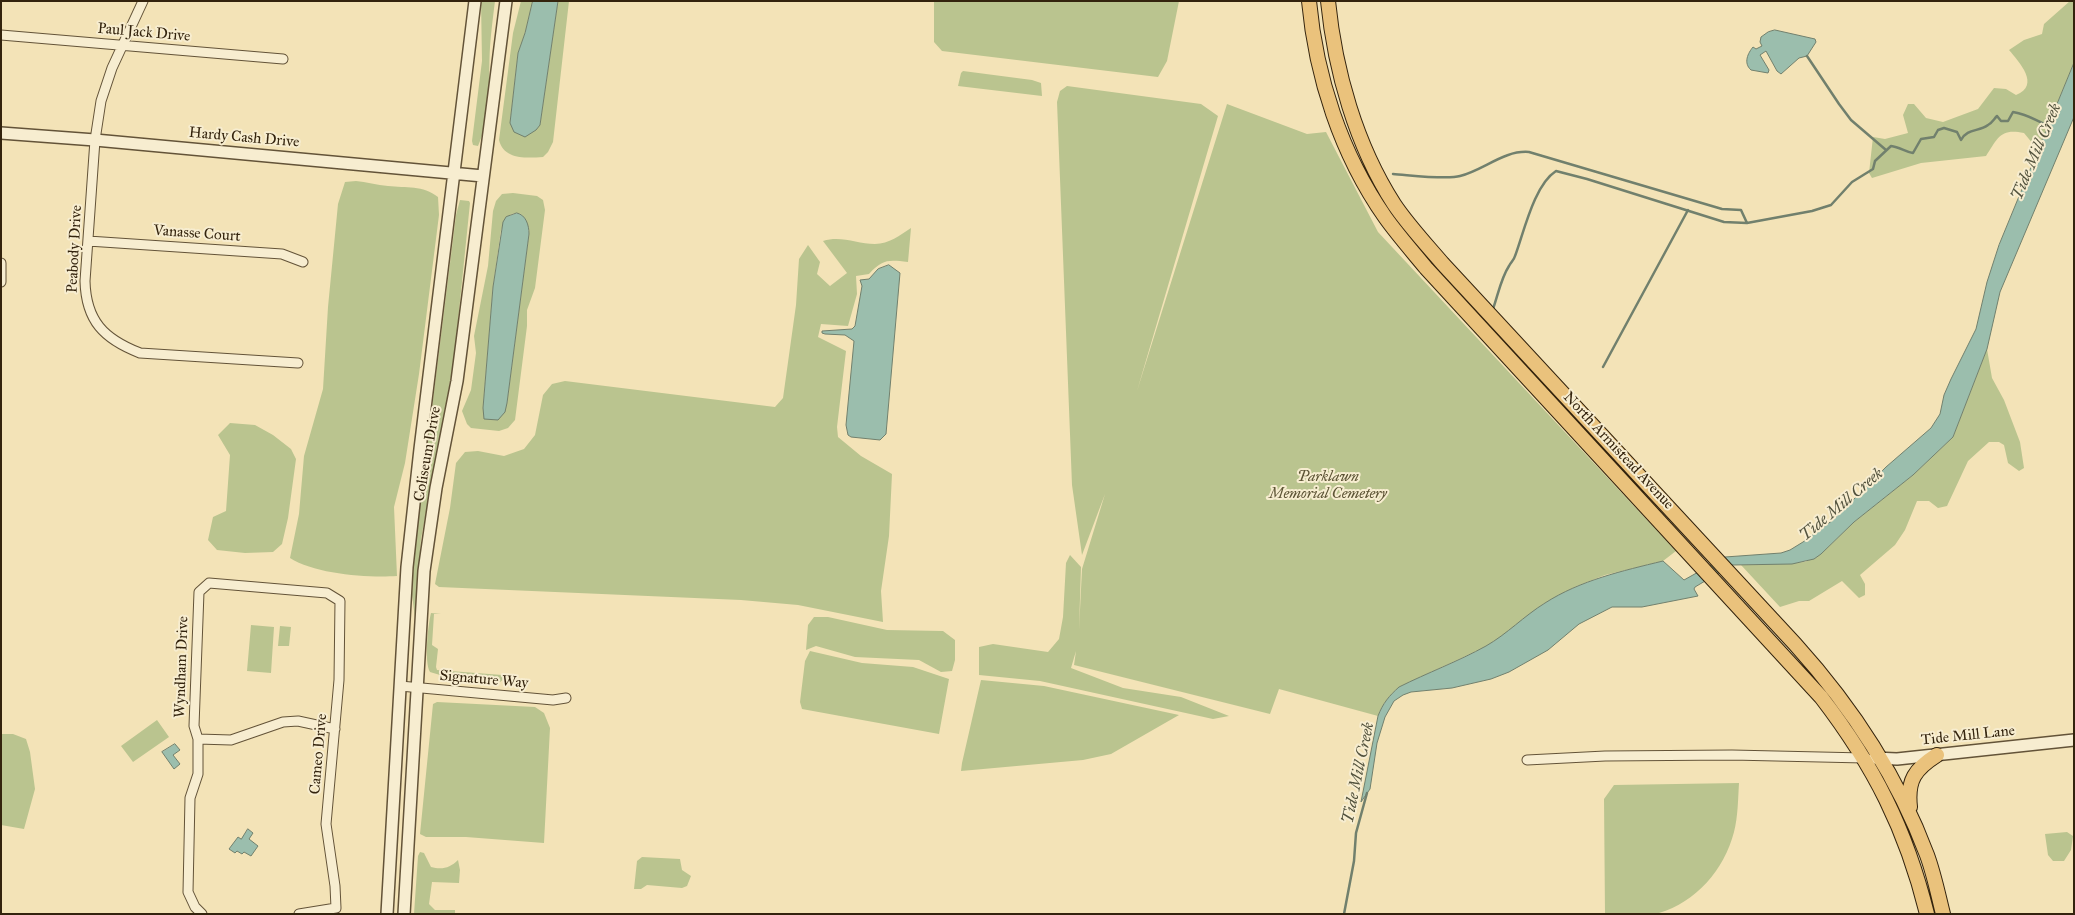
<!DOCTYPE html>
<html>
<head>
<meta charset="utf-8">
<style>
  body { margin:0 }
  #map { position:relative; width:2075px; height:915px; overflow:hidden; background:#f3e3b7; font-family:"IM FELL Great Primer",serif }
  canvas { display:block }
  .frame { position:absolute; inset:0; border:2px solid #33230d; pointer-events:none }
</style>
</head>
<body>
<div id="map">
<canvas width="2075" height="915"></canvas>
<div class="frame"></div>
</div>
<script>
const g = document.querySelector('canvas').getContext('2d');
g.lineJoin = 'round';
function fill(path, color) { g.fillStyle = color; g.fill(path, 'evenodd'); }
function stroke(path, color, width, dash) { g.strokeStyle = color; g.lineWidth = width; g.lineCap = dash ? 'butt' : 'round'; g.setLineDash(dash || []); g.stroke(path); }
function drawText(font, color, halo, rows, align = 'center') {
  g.font = font + ' "IM FELL Great Primer",serif'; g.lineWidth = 4; g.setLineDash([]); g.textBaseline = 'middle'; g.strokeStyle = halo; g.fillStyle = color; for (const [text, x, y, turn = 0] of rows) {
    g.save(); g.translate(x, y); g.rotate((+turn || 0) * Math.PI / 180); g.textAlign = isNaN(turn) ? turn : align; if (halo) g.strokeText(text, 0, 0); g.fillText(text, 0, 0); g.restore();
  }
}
fill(new Path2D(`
  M 481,1 L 495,1 C 493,17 491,32 490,47 C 488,80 492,116 478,146 L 473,145 L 472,141 L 482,61 Z
  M 521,1 L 533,1 L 525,33 L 518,53 L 510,123 L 530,134 L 540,125 L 558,1 L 569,1 L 553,142 L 548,152 L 543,157 C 526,158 504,160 499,140 L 513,33 Z
  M 934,1 L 1179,1 L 1167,61 L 1158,77 L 942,51 L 934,42 Z
  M 2070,1 L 2074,1 L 2074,63 L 2038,150 L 2024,133 C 2000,128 1998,138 1986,156 L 1921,163 L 1872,178 L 1869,173 L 1873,137 L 1885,139 L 1908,133 L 1903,115 L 1908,104 L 1914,104 L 1926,118 L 1943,122 L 1978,109 L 1994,88 L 2006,89 L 2016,95 C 2041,85 2019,62 2009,50 L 2024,40 L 2042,34 L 2044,24 Z
  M 963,71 L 1032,80 L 1041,83 L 1042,96 L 958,86 L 961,73 Z
  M 1067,86 L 1201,104 L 1218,116 L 1137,391 L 1227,104 L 1307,134 L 1326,132 L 1378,232 L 1676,551 L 1663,561 L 1605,575 L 1577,586 L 1543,604 L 1503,636 L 1483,648 L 1399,687 C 1389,696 1383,703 1378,716 L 1279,689 L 1270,714 L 1074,665 L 1076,651 L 1071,668 L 1123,688 L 1181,697 L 1229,716 L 1213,719 L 1040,681 L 979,675 L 979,647 L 993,644 L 1048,652 L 1059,639 L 1063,617 L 1066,563 L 1070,555 L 1081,567 L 1079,630 L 1082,569 L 1105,494 L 1082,555 L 1072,485 L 1057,102 L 1060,91 Z
  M 356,181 C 366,182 377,185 388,186 C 406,188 423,185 438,197 L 439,215 L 419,374 L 405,463 L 394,507 L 397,576 C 367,578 315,574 290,558 L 299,514 L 304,456 L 323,389 L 328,307 L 338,204 L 345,182 Z
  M 513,193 L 537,196 L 543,200 L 545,210 L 535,288 L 527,310 L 527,326 L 515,420 L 508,428 L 499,431 L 471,428 L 467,424 L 462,411 L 471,390 L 476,353 L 474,336 L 488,266 L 493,211 L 496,201 L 502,194 ZM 517,213 L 521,214 L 529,229 L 529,234 L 507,403 L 483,408 L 493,287 L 501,230 L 511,214 Z
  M 460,200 L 469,201 L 470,203 L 454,360 L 421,539 L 415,618 L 412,595 L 414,553 L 456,215 Z
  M 911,228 L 908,262 C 888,260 883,259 869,274 L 856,276 L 857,294 L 848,326 L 821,324 L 818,337 L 846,351 L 837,427 L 838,437 L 861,456 L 892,474 L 889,536 L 881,591 L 883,622 L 798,605 L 741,600 L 439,587 L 435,584 L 450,508 L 456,463 L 465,452 L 478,451 L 504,456 L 524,449 L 535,435 L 543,395 L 552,384 L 565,381 L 775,407 L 783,398 L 796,305 L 799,259 L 808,245 L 820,262 L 817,274 L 830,286 L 847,273 L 823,241 C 841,235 857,244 875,244 C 889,244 900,235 911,228 Z
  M 1987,349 L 1992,378 L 2004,400 L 2020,442 L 2024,468 L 2019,471 L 2008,463 L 2004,445 L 1999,442 L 1989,442 L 1968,461 L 1947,506 L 1938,508 L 1929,501 L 1917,501 L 1905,530 L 1895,545 L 1860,575 L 1865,584 L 1865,595 L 1859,598 L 1842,581 L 1809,601 L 1799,601 L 1780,607 L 1741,565 L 1805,562 L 1821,554 L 1854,522 L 1913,475 L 1953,437 Z
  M 230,423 L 255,425 L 273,435 L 291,449 L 296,459 L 288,518 L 282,544 L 273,552 L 245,553 L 217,550 L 208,540 L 213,517 L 226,511 L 230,455 L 218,435 Z
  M 431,613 L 441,614 L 434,614 L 432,645 L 438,649 L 436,667 L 437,670 L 502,675 L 505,678 L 500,682 L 489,682 L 467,677 L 440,675 L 430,672 C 424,662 428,625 431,613 Z
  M 814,617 L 828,617 L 887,630 L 943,631 L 955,640 L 955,660 L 952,671 L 941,672 L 919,660 L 855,657 L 816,646 L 806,650 L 808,625 Z
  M 251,625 L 274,627 L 271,673 L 247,671 Z
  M 280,626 L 291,627 L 289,646 L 278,646 Z
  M 810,651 L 862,663 L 913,667 L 949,679 L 939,734 L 802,709 L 800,702 L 805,661 Z
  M 981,680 L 1044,686 L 1179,715 L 1111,754 L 1083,760 L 961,771 L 962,763 Z
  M 437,702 L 535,707 L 544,713 L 550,728 L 544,843 L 466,837 L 426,837 L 420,834 L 433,704 Z
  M 157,720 L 169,737 L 133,762 L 121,746 Z
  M 1,734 L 13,734 L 26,739 L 30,752 L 35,789 L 24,829 L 1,825 Z
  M 1739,783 C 1738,799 1738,817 1734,832 C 1724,870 1696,902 1659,913 C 1645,915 1620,914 1605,914 L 1604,799 L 1614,785 Z
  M 2067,832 L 2073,836 L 2071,850 L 2064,861 L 2053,861 L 2048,855 L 2045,834 Z
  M 420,852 L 424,853 L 431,867 C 442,870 450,868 458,860 L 460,870 L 459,883 L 432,882 L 429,904 L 435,910 L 455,910 L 455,914 L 414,914 L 418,856 Z
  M 642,857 L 680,859 L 682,870 L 691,876 L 687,886 L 682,888 L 647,885 L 641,889 L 634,889 L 637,861 Z`), '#bac48f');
const water = new Path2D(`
  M 533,1 L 558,1 L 540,125 L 536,130 L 525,137 L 514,132 L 510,123 L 518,53 L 525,33 Z
  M 1775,30 L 1815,39 L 1816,42 L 1807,56 L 1799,58 L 1781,74 L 1777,71 L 1766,51 L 1760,55 L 1769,70 L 1768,73 L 1751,70 C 1743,63 1748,53 1753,47 L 1756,49 L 1762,46 L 1760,42 L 1761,37 L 1768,32 Z
  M 2074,63 L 2074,117 L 2000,292 L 1987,349 L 1953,437 L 1913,475 L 1854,522 L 1821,554 L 1814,559 L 1792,564 L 1732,565 L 1695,587 L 1694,589 L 1698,596 L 1642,607 L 1612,607 L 1579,624 L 1548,650 L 1509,672 L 1491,679 L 1452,688 L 1411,692 L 1403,695 L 1394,701 L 1385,717 L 1377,743 L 1370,789 L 1361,802 L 1378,716 C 1383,703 1389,696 1399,687 C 1427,673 1459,661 1486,646 C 1507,634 1524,616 1545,603 C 1581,580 1622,571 1663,561 L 1684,580 L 1725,557 L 1781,553 L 1790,550 L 1803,542 L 1833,520 L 1886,467 L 1931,428 L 1940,414 L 1944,395 L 1951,379 L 1976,329 L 1987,282 L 1999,245 Z
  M 517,213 C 526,215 529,225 529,234 L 507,403 L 505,412 L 498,420 L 484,419 L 483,408 L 493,287 L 503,222 L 506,217 Z
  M 889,265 L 900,273 L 886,434 L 880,440 L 851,437 L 848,435 L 846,425 L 854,341 L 845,335 L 825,334 L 822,333 L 822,331 L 852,329 L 855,326 L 862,286 L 860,280 L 869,279 L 878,269 Z
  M 175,744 L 180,750 L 173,755 L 180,764 L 174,769 L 162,752 Z
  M 248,829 L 253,833 L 249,839 L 258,846 L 251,856 L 244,852 L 242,854 L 237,851 L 235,853 L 229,849 L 238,837 L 241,839 Z`);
fill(water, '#9bbead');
stroke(water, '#71806d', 1);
stroke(new Path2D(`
  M 1807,56 L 1839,104 L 1851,120 L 1886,150
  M 1393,174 C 1409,175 1447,180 1460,176 C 1484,170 1504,150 1529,152 L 1722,209 L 1741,210 L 1747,223
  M 1493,309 C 1498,295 1501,278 1509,266 C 1511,262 1514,260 1515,256 C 1524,232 1534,185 1556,171 L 1587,179 L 1724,222 L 1747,223 L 1812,211 L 1831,205 L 1852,182 L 1873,169 L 1875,161 L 1891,146 C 1900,147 1905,152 1913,153 L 1921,139 L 1934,137 L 1938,130 L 1944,128 L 1957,132 L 1961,140 C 1967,128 1979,132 1988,125 C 1992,123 1994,119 1997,116 L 2001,121 L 2008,121 L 2013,112 C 2030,115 2034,120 2049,126
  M 1603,367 L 1688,210
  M 1344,914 L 1354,861 L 1356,833 L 1367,793`), '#71806d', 2.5);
const minor = new Path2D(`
  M 143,1 L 112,68 L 101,101 L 95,140 L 85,281 C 86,321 104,339 140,353 L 298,363
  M 1,35 L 283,59
  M 88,241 L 282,254 L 303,262
  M 1,263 L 1,282
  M 400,686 L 553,700 L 566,698
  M 198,739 L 231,740 L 283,722 L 298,721 L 335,729
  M 1527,760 L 1605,756 L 1732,755 L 1864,758
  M 202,914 L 195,907 L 188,892 L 190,798 L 198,774 L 198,739 L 194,726 L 199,592 L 209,583 L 327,593 L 340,601 L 339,680 L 326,824 L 335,886 L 336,908 L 299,914`);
const tertiary = new Path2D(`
  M 1,133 L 95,140 L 483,176
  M 1874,758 L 1897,759 L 2074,740
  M 387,914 L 407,567 L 420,449 L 475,1
  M 404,914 L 424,571 L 436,488 L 457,381 L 506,1`);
const primary = new Path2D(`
  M 1309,1 C 1316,77 1341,154 1385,217 C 1397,234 1412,251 1426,268 L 1821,697 C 1874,766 1906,829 1927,914
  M 1328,1 C 1335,71 1356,145 1394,204 C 1408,225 1426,244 1443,264 L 1795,644 C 1852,707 1897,775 1927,855 C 1934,874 1938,894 1943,914
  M 1910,807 C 1907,780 1915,769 1937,755`);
stroke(minor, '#635338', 11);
stroke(tertiary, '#635338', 14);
stroke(primary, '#33230d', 16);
stroke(minor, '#f7edd0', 9);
stroke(tertiary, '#f7edd0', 11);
stroke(primary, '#eac27c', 14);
drawText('15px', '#33230d', '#f7edd0', [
  ["Paul Jack Drive",144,33,5],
  ["Hardy Cash Drive",244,138,5],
  ["Vanasse Court",197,234,4],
  ["Peabody Drive",75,249,-87],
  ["North Armistead Avenue",1618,451,47],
  ["Coliseum Drive",428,454,-80],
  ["Wyndham Drive",182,667,-88],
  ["Signature Way",484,680,5],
  ["Tide Mill Lane",1968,736,-6],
  ["Cameo Drive",319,754,-85]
]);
drawText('italic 15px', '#5c5334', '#f7edd0', [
  ["Parklawn",1328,477],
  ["Memorial Cemetery",1328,494]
]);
drawText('italic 16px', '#52523d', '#f7edd0', [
  ["Tide Mill Creek",2037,152,-67],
  ["Tide Mill Creek",1842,505,-40],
  ["Tide Mill Creek",1359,773,-78]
]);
</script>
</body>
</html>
